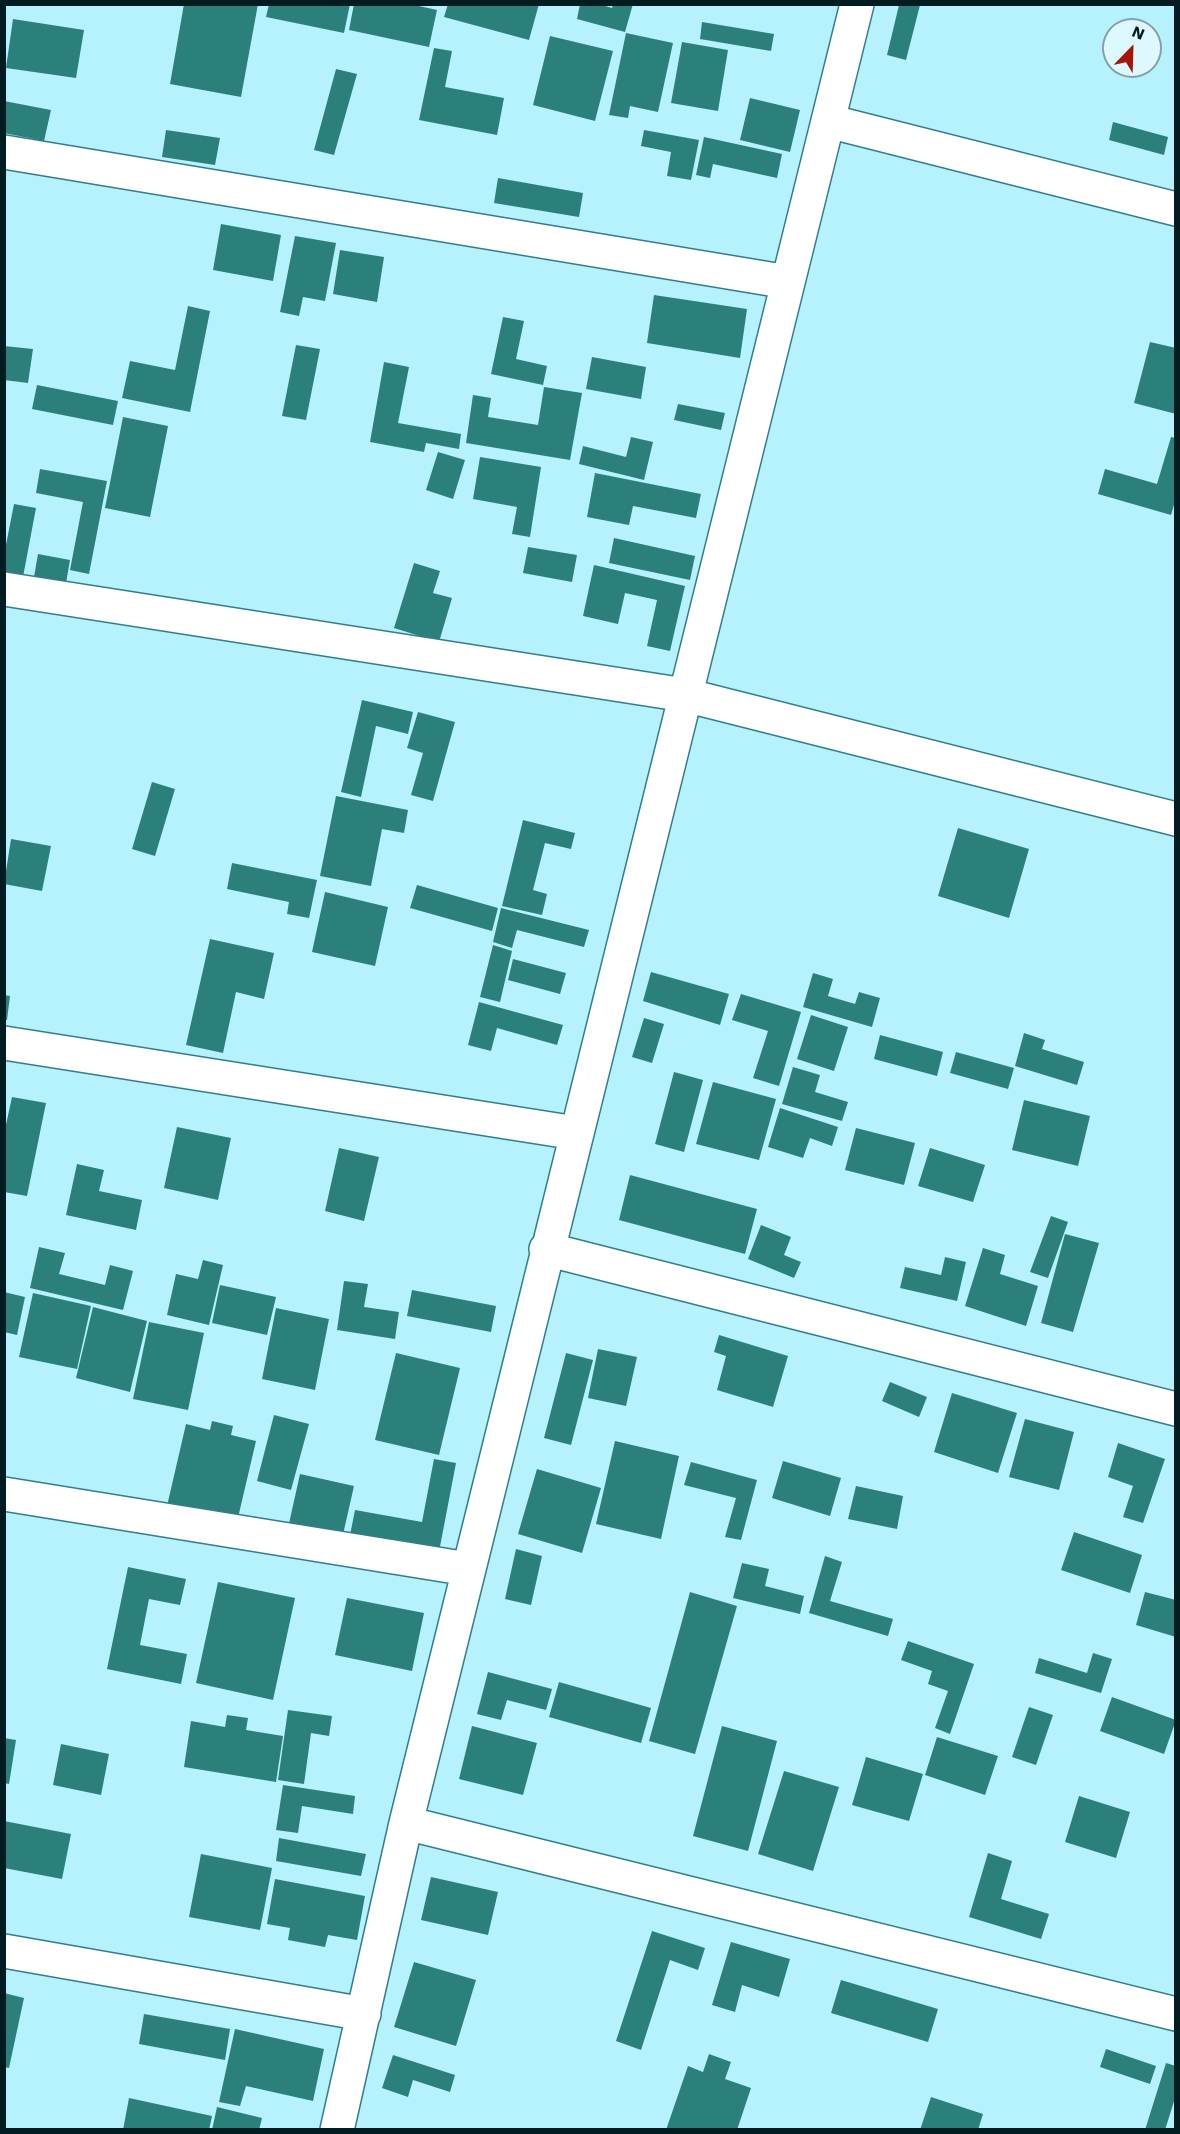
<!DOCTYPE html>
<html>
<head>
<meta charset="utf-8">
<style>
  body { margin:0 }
  #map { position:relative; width:1180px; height:2134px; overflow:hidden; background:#b6f2fd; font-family:"Work Sans",sans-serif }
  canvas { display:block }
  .frame { position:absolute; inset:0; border:6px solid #001c21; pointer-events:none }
  .north { position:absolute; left:1102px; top:18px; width:60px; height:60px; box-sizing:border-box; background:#ddf9ff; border:2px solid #85a1a6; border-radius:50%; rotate:23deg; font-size:16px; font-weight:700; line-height:24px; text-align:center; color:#001c21 }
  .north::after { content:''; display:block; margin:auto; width:21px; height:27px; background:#a71506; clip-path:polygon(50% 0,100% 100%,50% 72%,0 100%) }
</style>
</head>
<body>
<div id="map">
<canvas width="1180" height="2134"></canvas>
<div class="frame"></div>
<div class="north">N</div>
</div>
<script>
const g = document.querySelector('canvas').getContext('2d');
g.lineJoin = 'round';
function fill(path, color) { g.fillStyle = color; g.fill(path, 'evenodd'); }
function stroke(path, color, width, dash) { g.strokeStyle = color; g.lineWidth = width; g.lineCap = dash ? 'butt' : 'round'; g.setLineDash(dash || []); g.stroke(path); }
fill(new Path2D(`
  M 184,4 L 258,4 L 241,97 L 170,84 Z
  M 269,4 L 350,4 L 344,33 L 266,17 Z
  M 354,4 L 410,4 L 437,10 L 429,47 L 349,30 Z
  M 448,4 L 539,4 L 529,40 L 444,17 Z
  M 580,4 L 599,4 L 612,8 L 613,4 L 633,4 L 625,32 L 577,19 Z
  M 899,5 L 920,5 L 906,60 L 887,55 Z
  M 13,19 L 84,30 L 76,78 L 6,68 Z
  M 702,22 L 774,34 L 771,51 L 700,39 Z
  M 626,33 L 673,43 L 658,112 L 630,106 L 628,118 L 609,115 Z
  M 550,36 L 613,51 L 595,121 L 533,105 Z
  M 682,42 L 728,50 L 718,111 L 671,103 Z
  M 434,48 L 452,51 L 445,87 L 504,98 L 497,135 L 419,120 Z
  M 336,69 L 357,74 L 334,155 L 314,150 Z
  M 750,98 L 800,110 L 790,152 L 740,140 Z
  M 4,101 L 51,110 L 44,141 L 4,133 Z
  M 1113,122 L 1168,137 L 1164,155 L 1109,140 Z
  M 166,130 L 220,138 L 215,165 L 162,157 Z
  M 644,130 L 699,140 L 691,180 L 667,176 L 671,152 L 641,146 Z
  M 704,137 L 782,154 L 777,178 L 713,164 L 710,178 L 696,175 Z
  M 498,178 L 583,193 L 579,217 L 494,203 Z
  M 221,224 L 281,235 L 273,281 L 213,270 Z
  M 295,236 L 336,243 L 325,301 L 303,297 L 299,316 L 280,312 Z
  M 340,250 L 384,257 L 377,302 L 333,294 Z
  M 654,295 L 747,309 L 740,358 L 647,343 Z
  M 188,306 L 210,311 L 190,412 L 122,398 L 130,361 L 175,370 Z
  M 503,317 L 524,321 L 516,359 L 547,366 L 543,385 L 491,374 Z
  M 1150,342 L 1176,348 L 1176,414 L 1134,403 Z
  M 296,345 L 320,349 L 306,420 L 282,416 Z
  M 4,346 L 33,349 L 28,383 L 4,380 Z
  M 592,357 L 646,367 L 641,399 L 586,389 Z
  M 384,362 L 409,367 L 398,423 L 461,434 L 459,449 L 426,443 L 424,452 L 370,442 Z
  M 37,385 L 118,401 L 113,425 L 32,409 Z
  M 544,387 L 582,393 L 570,460 L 466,443 L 473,395 L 491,398 L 488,417 L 538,425 Z
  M 678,404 L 725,413 L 721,430 L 674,420 Z
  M 123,417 L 168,426 L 150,517 L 105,508 Z
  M 631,437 L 653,442 L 644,480 L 579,464 L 583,446 L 626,457 Z
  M 1171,437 L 1176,438 L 1176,498 L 1171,515 L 1098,494 L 1105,469 L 1157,484 Z
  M 438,452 L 465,460 L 453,499 L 426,490 Z
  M 480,457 L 541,467 L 530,537 L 512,534 L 517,507 L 473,499 Z
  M 40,469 L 107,481 L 89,574 L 70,570 L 83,502 L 36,493 Z
  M 595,473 L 701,494 L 696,518 L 633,506 L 629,525 L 587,517 Z
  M 14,504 L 36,508 L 23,577 L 4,573 L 4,555 Z
  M 614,538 L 695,556 L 690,580 L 609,563 Z
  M 528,547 L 577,555 L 572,582 L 523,573 Z
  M 38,554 L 70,560 L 66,583 L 34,577 Z
  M 414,563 L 440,571 L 433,593 L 452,598 L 439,642 L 394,628 Z
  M 594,565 L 685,586 L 670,651 L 647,646 L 657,600 L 625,593 L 618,624 L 583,616 Z
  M 362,700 L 413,712 L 408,734 L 376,726 L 361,797 L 341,792 Z
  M 418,712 L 455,722 L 433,801 L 411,795 L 423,753 L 407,748 Z
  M 152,782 L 175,789 L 155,856 L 132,849 Z
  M 336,796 L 408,810 L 404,833 L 382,829 L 371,886 L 320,876 Z
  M 523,820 L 575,833 L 571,849 L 545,843 L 533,890 L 547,894 L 542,915 L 502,906 Z
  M 958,828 L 1029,849 L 1009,918 L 938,896 Z
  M 11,839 L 51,846 L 42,891 L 4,884 Z
  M 232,863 L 317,880 L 309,918 L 287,914 L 289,902 L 227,889 Z
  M 417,885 L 498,908 L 492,931 L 410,908 Z
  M 325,892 L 388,907 L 375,966 L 312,952 Z
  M 501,908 L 589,930 L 584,947 L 517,930 L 512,948 L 493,942 Z
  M 210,939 L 274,953 L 264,999 L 236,992 L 223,1053 L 186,1045 Z
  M 493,945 L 512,951 L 500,1002 L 480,997 Z
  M 513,959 L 566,973 L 560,994 L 508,980 Z
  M 651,972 L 729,994 L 720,1025 L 643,1001 Z
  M 813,973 L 833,979 L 828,996 L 855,1004 L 859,992 L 880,998 L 872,1027 L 803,1007 Z
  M 741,994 L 801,1012 L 779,1086 L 753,1078 L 768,1031 L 732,1020 Z
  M 4,995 L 10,996 L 7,1020 L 4,1020 Z
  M 479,1002 L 563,1025 L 557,1045 L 497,1028 L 491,1051 L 468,1045 Z
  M 811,1015 L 848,1027 L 834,1071 L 797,1059 Z
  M 644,1018 L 664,1024 L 652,1063 L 632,1057 Z
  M 1024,1033 L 1045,1040 L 1042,1049 L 1084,1062 L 1077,1085 L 1015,1066 Z
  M 880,1035 L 943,1052 L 937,1076 L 874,1059 Z
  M 956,1052 L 1014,1068 L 1008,1089 L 950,1073 Z
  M 793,1067 L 820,1075 L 815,1092 L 848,1102 L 842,1121 L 782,1104 Z
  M 674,1072 L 703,1080 L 684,1152 L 655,1144 Z
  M 713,1082 L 776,1099 L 759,1160 L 696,1144 Z
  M 12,1097 L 46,1103 L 27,1196 L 4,1192 L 4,1134 Z
  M 1024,1100 L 1090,1116 L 1078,1166 L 1012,1150 Z
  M 780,1108 L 838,1127 L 832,1146 L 810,1138 L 803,1158 L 768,1147 Z
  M 177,1127 L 231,1138 L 218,1200 L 164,1188 Z
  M 856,1128 L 915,1143 L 904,1185 L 845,1170 Z
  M 339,1148 L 379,1157 L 364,1221 L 325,1211 Z
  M 930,1148 L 985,1165 L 973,1202 L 918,1186 Z
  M 77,1164 L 104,1170 L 99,1191 L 142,1200 L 136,1230 L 66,1215 Z
  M 630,1175 L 757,1209 L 745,1254 L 619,1220 Z
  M 1051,1216 L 1068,1222 L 1048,1278 L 1030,1272 Z
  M 761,1225 L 791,1237 L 784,1255 L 801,1262 L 794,1278 L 748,1259 Z
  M 1065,1234 L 1099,1243 L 1073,1332 L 1041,1323 Z
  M 39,1247 L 65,1253 L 59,1274 L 105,1285 L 110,1265 L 133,1271 L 123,1310 L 30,1288 Z
  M 983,1248 L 1005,1255 L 1000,1274 L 1038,1286 L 1026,1326 L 965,1306 Z
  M 945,1257 L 966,1262 L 957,1301 L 900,1288 L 905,1267 L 941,1275 Z
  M 203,1260 L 223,1265 L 209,1325 L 167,1315 L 176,1274 L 198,1279 Z
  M 344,1281 L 368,1284 L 364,1307 L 399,1312 L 395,1339 L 337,1330 Z
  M 220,1285 L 276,1297 L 267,1335 L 212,1323 Z
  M 412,1290 L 496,1306 L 491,1332 L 407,1316 Z
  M 4,1292 L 25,1297 L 17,1335 L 4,1332 Z
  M 33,1293 L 91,1306 L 77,1369 L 19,1357 Z
  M 93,1307 L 147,1321 L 130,1392 L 76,1378 Z
  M 276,1308 L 329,1319 L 315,1390 L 262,1379 Z
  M 149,1322 L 204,1333 L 188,1410 L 133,1399 Z
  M 719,1335 L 788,1356 L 773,1407 L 717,1390 L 726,1356 L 714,1352 Z
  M 598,1349 L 637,1357 L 626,1406 L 588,1398 Z
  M 396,1353 L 460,1368 L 439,1455 L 375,1440 Z
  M 566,1353 L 593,1360 L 571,1445 L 544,1438 Z
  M 890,1382 L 927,1397 L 919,1417 L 882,1401 Z
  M 952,1393 L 1017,1413 L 998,1473 L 934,1452 Z
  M 274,1415 L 309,1424 L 291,1490 L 257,1481 Z
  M 1025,1419 L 1074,1432 L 1059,1490 L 1009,1477 Z
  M 212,1421 L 233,1426 L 231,1435 L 256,1441 L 237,1522 L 167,1506 L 186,1424 L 210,1430 Z
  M 615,1441 L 679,1456 L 661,1539 L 596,1524 Z
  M 1118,1443 L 1165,1459 L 1143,1523 L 1123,1517 L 1133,1486 L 1108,1477 Z
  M 434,1459 L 456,1463 L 438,1557 L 349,1540 L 355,1510 L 422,1522 Z
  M 783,1461 L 841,1478 L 830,1516 L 772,1498 Z
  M 691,1462 L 757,1480 L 741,1540 L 725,1537 L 736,1498 L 684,1485 Z
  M 537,1469 L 601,1488 L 582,1553 L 518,1534 Z
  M 300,1474 L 354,1486 L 342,1539 L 288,1528 Z
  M 856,1486 L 903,1496 L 897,1529 L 848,1519 Z
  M 1074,1532 L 1142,1555 L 1130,1593 L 1061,1570 Z
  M 516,1549 L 542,1556 L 531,1605 L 505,1599 Z
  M 825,1556 L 842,1562 L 830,1601 L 893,1619 L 888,1636 L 809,1613 Z
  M 742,1563 L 769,1569 L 765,1586 L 804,1596 L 800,1614 L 733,1598 Z
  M 128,1567 L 186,1579 L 180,1605 L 149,1599 L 140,1645 L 187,1654 L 181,1684 L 107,1669 Z
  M 218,1582 L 295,1598 L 273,1700 L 196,1683 Z
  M 690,1592 L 737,1606 L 695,1754 L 649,1741 Z
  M 1145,1592 L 1176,1600 L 1176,1637 L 1136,1625 Z
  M 347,1598 L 424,1613 L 412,1671 L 335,1655 Z
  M 908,1641 L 974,1664 L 950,1734 L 935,1728 L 948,1691 L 928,1684 L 932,1671 L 901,1660 Z
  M 1093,1653 L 1112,1659 L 1101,1693 L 1035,1673 L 1039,1658 L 1087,1673 Z
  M 488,1672 L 552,1689 L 546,1710 L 507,1700 L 501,1720 L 477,1714 Z
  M 559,1682 L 651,1708 L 641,1743 L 549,1717 Z
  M 1112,1697 L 1176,1720 L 1164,1754 L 1100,1731 Z
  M 1029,1707 L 1053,1715 L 1036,1765 L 1012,1757 Z
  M 288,1710 L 332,1716 L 329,1736 L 311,1733 L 304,1784 L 278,1780 Z
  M 227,1715 L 248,1718 L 246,1730 L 283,1736 L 276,1782 L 184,1767 L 191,1721 L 225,1727 Z
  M 472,1726 L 537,1743 L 523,1795 L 459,1779 Z
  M 722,1726 L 777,1741 L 748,1851 L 693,1836 Z
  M 937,1737 L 998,1756 L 985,1795 L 925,1775 Z
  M 4,1738 L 16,1740 L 9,1784 L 4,1783 Z
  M 61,1744 L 109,1754 L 101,1795 L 53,1785 Z
  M 866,1757 L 923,1774 L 909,1821 L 852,1805 Z
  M 784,1771 L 839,1787 L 813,1871 L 758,1854 Z
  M 283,1785 L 355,1796 L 353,1814 L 302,1806 L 298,1833 L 276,1830 Z
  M 1079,1796 L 1130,1812 L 1116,1858 L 1065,1842 Z
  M 4,1821 L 71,1834 L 62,1879 L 4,1868 Z
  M 279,1838 L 366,1854 L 361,1876 L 276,1861 Z
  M 988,1853 L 1012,1861 L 1001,1899 L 1049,1914 L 1041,1939 L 969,1917 Z
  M 201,1854 L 272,1868 L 260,1930 L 189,1917 Z
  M 431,1877 L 498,1892 L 488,1935 L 421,1920 Z
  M 275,1879 L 365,1896 L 357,1940 L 328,1935 L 325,1947 L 288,1940 L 290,1928 L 267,1924 Z
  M 652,1931 L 705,1948 L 698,1970 L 670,1960 L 641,2050 L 616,2041 Z
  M 731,1942 L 790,1959 L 779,1997 L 742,1985 L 735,2012 L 712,2005 Z
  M 414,1962 L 476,1980 L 456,2046 L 394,2027 Z
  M 841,1980 L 938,2009 L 928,2042 L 831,2013 Z
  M 4,1993 L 24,1998 L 9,2068 L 4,2067 Z
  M 144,2014 L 230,2029 L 225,2060 L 139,2044 Z
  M 235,2029 L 324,2049 L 313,2101 L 246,2086 L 240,2106 L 219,2102 Z
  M 1106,2049 L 1156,2066 L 1150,2084 L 1100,2067 Z
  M 709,2054 L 731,2062 L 725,2079 L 751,2088 L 737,2130 L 666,2130 L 688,2066 L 703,2072 Z
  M 393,2055 L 455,2075 L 450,2092 L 413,2080 L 408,2097 L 382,2088 Z
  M 1166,2063 L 1176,2066 L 1176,2095 L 1165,2130 L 1145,2130 Z
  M 931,2097 L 983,2114 L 978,2130 L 920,2130 Z
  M 129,2098 L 212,2116 L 209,2130 L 123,2130 Z
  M 217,2107 L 262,2118 L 259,2130 L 212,2130 Z`), '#2b807b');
const minor = new Path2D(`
  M 828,121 L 1176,209
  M 4,152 L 788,282
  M 4,589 L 685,695 L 1176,819
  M 4,1043 L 576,1133
  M 546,1249 L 1176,1409
  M 4,1494 L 468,1569
  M 406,1823 L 1176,2014
  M 4,1951 L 364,2014
  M 337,2130 L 406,1823 L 857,4`);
stroke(minor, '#317f8c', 36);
stroke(minor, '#fff', 33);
</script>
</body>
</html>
